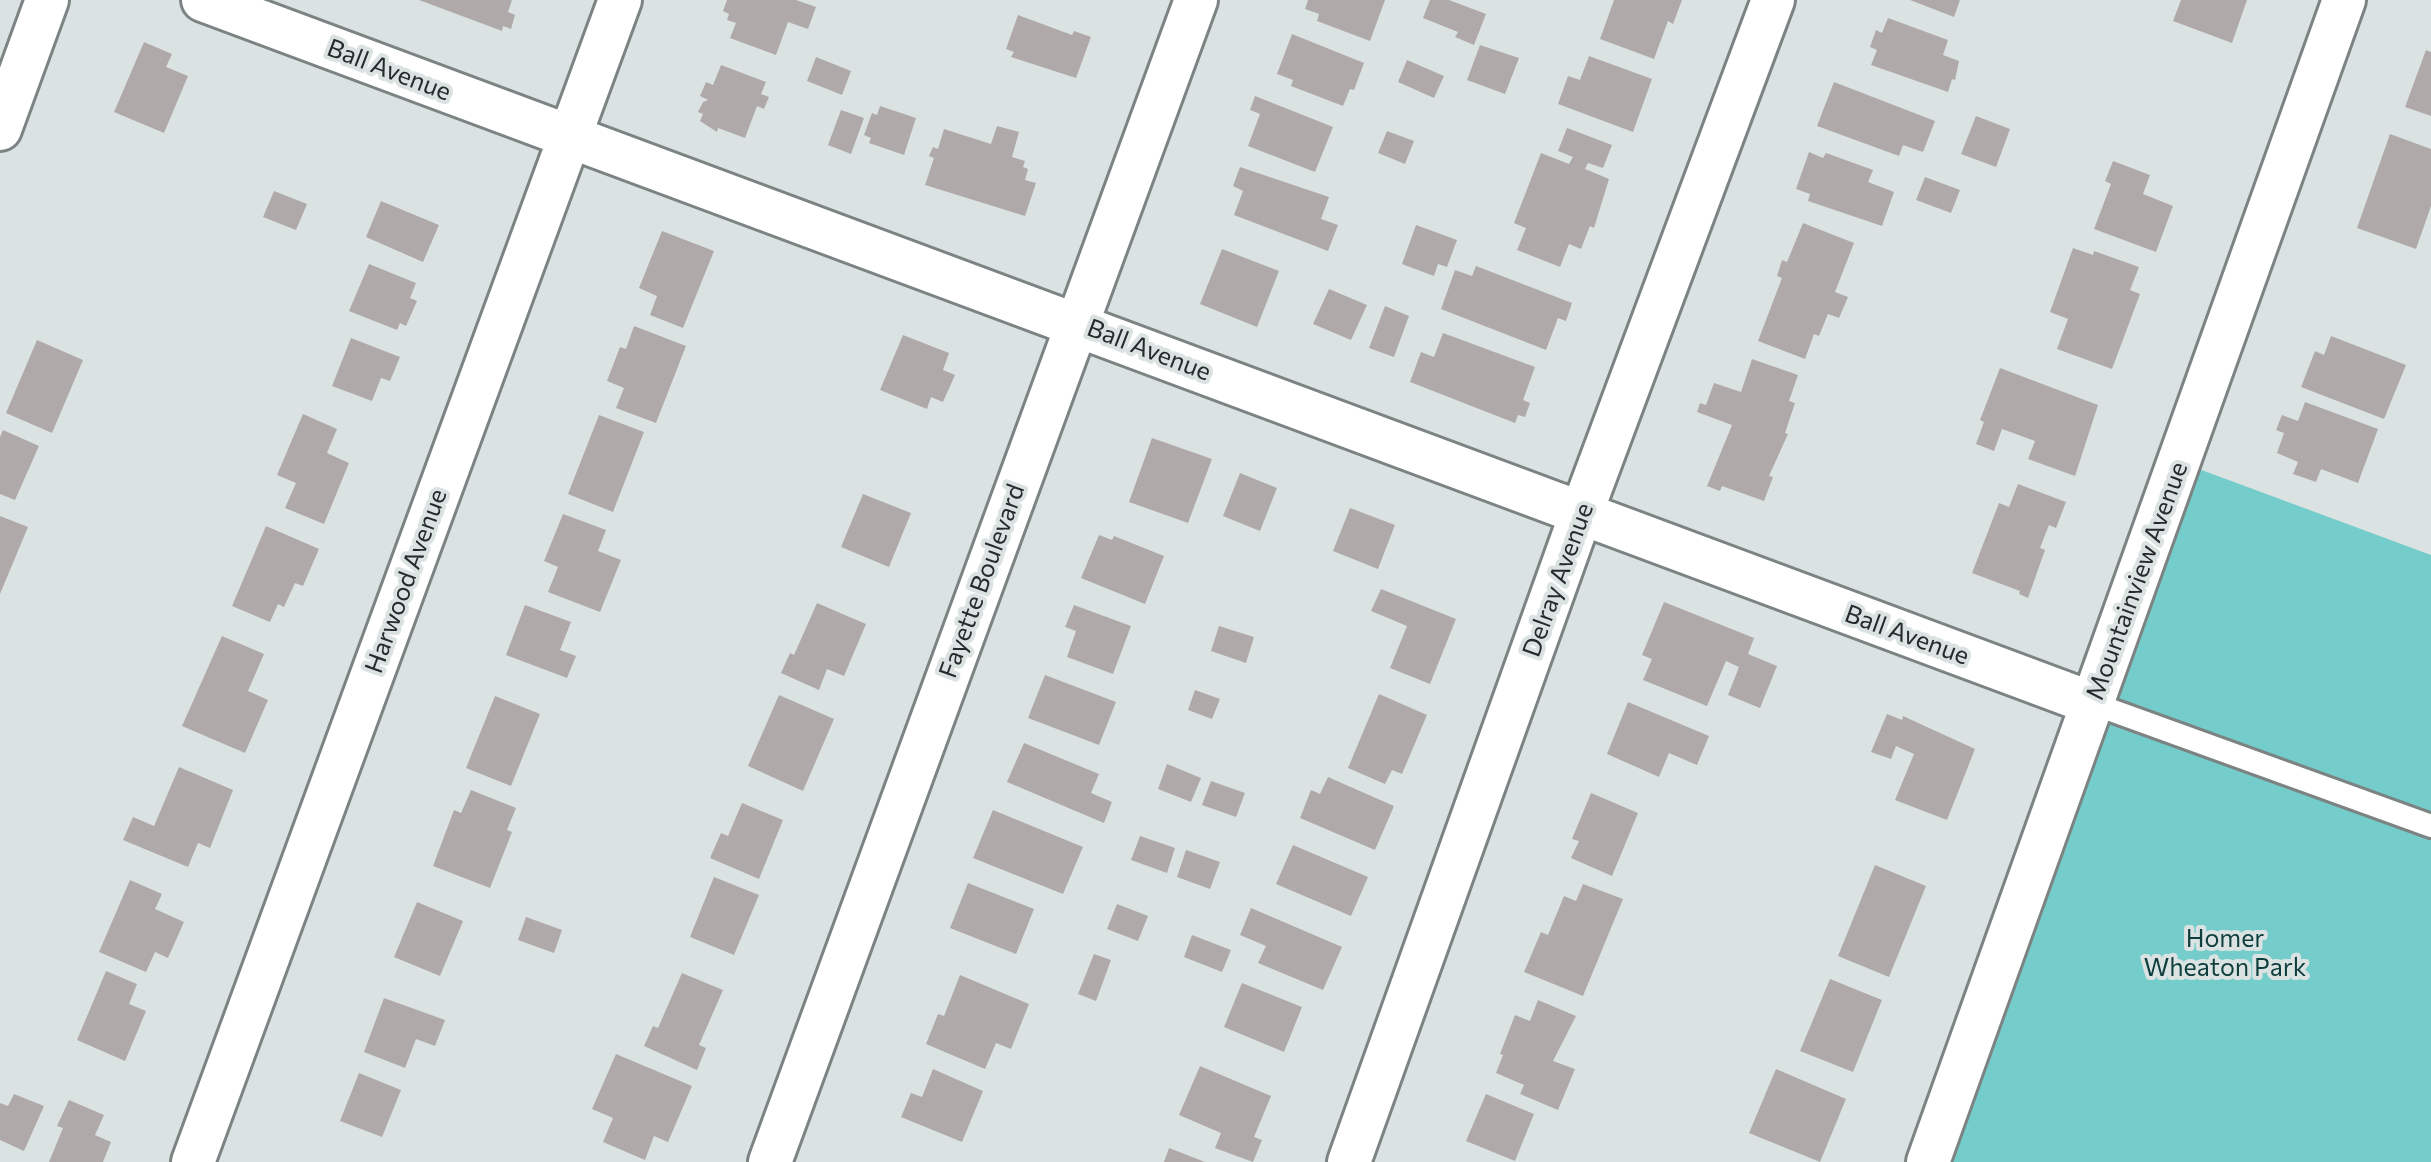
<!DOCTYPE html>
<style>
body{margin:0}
canvas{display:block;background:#dbe3e2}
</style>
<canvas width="2431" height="1162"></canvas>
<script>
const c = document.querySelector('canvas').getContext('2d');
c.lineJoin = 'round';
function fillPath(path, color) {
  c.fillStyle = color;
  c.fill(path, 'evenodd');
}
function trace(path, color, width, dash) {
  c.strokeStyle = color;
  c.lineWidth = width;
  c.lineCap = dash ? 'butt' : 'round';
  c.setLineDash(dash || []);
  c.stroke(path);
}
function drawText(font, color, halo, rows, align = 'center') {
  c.font = font + ' Commissioner,sans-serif';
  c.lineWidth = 8;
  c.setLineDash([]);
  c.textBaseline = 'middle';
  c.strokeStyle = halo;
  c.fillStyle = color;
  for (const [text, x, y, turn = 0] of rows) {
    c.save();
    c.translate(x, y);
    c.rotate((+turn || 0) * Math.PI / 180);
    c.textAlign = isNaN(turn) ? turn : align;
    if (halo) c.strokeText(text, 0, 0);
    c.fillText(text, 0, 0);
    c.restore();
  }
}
fillPath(new Path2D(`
 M2180 462 2431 555V1162H1928Z`), '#75cdcb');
fillPath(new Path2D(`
 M419 0H512L508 12 515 15 511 29 503 26 502 31Z
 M727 0H796L816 7 808 29 788 22 776 55 730 38 736 23 727 20 729 14 723 11Z
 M1308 0H1385L1370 41 1317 21 1319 14 1305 9Z
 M1430 0H1449L1486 14 1474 45 1455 37 1458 32 1423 18Z
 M1614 0H1682L1673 24 1668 21 1654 59 1600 39Z
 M1910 0H1960L1954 17Z
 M2181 0H2247L2232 43 2173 21Z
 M1018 15 1072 35 1074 31 1091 37 1076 78 1011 57 1014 52 1006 49Z
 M1888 18 1948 40 1943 55 1959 61 1955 80 1952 79 1948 92 1871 65 1877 50 1870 47 1876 30 1882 33Z
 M1292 34 1364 63 1354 90 1350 89 1343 106 1291 86 1293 80 1277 74Z
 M144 42 172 54 166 67 188 76 164 133 114 112Z
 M1480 45 1519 58 1505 94 1467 80Z
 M2426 50 2431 52V116L2405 107Z
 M1589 56 1652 79 1633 132 1558 104 1568 76 1580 80Z
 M816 57 851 71 842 95 807 81Z
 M1407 60 1444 76 1434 98 1398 82Z
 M721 65 766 82 761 94 769 97 764 109 757 106 745 138 718 128 717 132 700 121 703 114 698 112 703 102 708 100 700 96 706 82 713 85Z
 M1834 82 1935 121 1923 152 1903 145 1899 156 1817 126Z
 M1255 96 1333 127 1315 172 1248 146 1260 114 1250 110Z
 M880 106 916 118 904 155 869 143 871 138 864 135 872 113 877 115Z
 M841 110 864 118 851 154 828 145Z
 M1976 116 2010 129 1996 167 1961 154Z
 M997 126 1019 132 1012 157 1025 161 1023 167 1028 169 1025 180 1036 183 1025 216 925 185 934 158 929 156 933 147 938 149 944 129 991 144Z
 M1567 128 1612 145 1603 168 1588 163 1585 169 1609 179 1594 228 1590 226 1581 249 1569 244 1560 267 1517 250 1526 228 1514 223 1541 153 1569 164 1573 157 1558 151Z
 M1387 131 1414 141 1405 164 1378 153Z
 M2390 134 2431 149V206L2416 249 2357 228Z
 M1809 152 1823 158 1826 153 1873 170 1868 182 1894 192 1882 226 1808 201 1810 194 1796 189Z
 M2113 161 2150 175 2143 194 2173 206 2156 252 2094 229 2111 184 2105 181Z
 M1240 167 1329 197 1321 219 1338 225 1328 251 1234 215 1243 191 1233 186Z
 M1925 177 1960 190 1951 213 1916 200Z
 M274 191 307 204 296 230 263 217Z
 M381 201 439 225 423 262 366 237Z
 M1803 223 1854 243 1835 292 1848 297 1839 318 1828 314 1819 336 1814 334 1805 359 1758 341 1782 278 1777 276 1782 260 1787 262Z
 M1416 225 1457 240 1447 267 1438 264 1434 276 1402 264Z
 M662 231 714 251 683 328 650 315 657 296 639 288Z
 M2073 248 2093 255 2094 251 2139 267 2130 290 2140 294 2112 369 2057 349 2068 319 2050 312Z
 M1222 249 1279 271 1257 327 1200 304Z
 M369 264 416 283 410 298 417 301 406 326 400 323 397 330 349 311Z
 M1476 266 1572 303 1566 321 1558 318 1546 350 1441 309 1455 270 1472 276Z
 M1329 289 1367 305 1351 340 1313 324Z
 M1385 306 1409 316 1394 357 1369 348Z
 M634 326 686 346 656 423 616 408 624 388 607 381 620 347 626 349Z
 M1443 333 1535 367 1523 400 1530 403 1525 417 1518 415 1515 423 1410 382 1421 352 1434 357Z
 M903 335 949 353 943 370 955 375 943 402 931 397 927 409 880 390Z
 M2331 336 2406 365 2384 419 2301 387 2315 351 2324 355Z
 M351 338 400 357 390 381 381 378 372 401 332 386Z
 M37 340 83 360 52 433 6 413Z
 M1752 359 1798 375 1789 401 1795 403 1785 433 1788 434 1769 476 1773 477 1764 501 1722 486 1720 491 1707 486 1732 425 1697 412 1700 403 1706 405 1714 383 1741 392Z
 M2000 368 2098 405 2075 476 2028 459 2035 441 2002 429 1994 451 1976 444 1984 422 1980 420Z
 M2305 402 2378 429 2358 483 2321 469 2316 482 2293 474 2298 462 2277 453 2284 433 2276 430 2282 415 2298 421Z
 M303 414 337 429 327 453 349 463 324 524 285 508 296 483 277 475Z
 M599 415 644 432 613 512 568 494Z
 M3 430 39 446 15 500 0 494V437Z
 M1152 438 1212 459 1188 523 1129 502Z
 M1240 473 1277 488 1260 531 1223 516Z
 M2018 484 2066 502 2056 528 2049 525 2040 548 2045 550 2028 598 2019 594 2020 591 1972 573 1999 503 2009 507Z
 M863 494 911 513 889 567 841 547Z
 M1350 508 1395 525 1378 569 1333 551Z
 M563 514 606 530 598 551 621 560 600 612 548 592 558 567 544 561Z
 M0 516 28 527 0 594Z
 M266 526 319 549 303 586 295 583 284 607 278 604 270 622 232 606Z
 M1099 535 1112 540 1114 536 1164 556 1145 604 1081 578Z
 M1381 589 1456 619 1430 684 1390 668 1407 626 1371 611Z
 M1664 602 1754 638 1748 654 1777 666 1760 708 1728 695 1739 667 1726 661 1707 706 1643 680 1652 659 1642 655Z
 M817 603 866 624 844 676 827 669 819 690 781 673 790 653 794 655Z
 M525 605 571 622 560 650 576 656 567 678 506 655Z
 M1074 605 1131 626 1113 674 1067 657 1076 631 1065 627Z
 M1219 626 1254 637 1246 663 1211 651Z
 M222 636 264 654 248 691 268 700 245 753 182 726Z
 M1045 675 1116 702 1099 745 1028 718Z
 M1195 690 1220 699 1212 719 1188 710Z
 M1379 694 1427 715 1402 774 1392 770 1385 784 1348 768Z
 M779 695 834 719 803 791 748 766Z
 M495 696 540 714 511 786 466 768Z
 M1628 702 1709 736 1697 765 1669 753 1659 777 1607 754Z
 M1887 714 1902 720 1903 716 1975 749 1947 820 1895 800 1914 754 1896 746 1891 759 1871 752Z
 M1024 743 1099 774 1091 793 1112 802 1104 823 1007 782Z
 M1167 764 1201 778 1191 802 1158 789Z
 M179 767 233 790 210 848 198 843 188 867 123 840 133 817 154 826Z
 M1328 777 1394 806 1375 850 1300 818 1311 790 1320 794Z
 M1211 781 1245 793 1236 817 1202 805Z
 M471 790 516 808 507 830 512 832 490 888 433 866 454 810 461 813Z
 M1591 793 1638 813 1612 876 1571 858 1579 841 1572 839Z
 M742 803 783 820 759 879 710 858 721 833 728 836Z
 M993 810 1083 847 1063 894 973 858Z
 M1140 836 1175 848 1167 873 1131 860Z
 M1293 845 1368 877 1351 916 1276 884Z
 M1186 850 1220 862 1210 889 1177 877Z
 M1875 865 1926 886 1889 977 1838 956Z
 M714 877 759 895 734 955 690 937Z
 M130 880 162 894 155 909 184 922 168 958 155 952 146 972 99 952Z
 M968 883 1034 909 1016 954 950 928Z
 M1583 884 1623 899 1583 996 1524 972 1541 932 1548 935 1564 896 1576 901Z
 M417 902 463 921 440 976 394 957Z
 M1117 904 1148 916 1138 941 1107 929Z
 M1251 908 1342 947 1323 990 1258 963 1266 946 1240 935Z
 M526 917 562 930 554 953 518 940Z
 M1192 935 1231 950 1222 972 1184 957Z
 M1094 954 1111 960 1096 1001 1078 994Z
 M106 971 137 984 129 1004 146 1011 125 1061 77 1040Z
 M682 973 723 990 699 1045 706 1048 697 1070 644 1046 653 1026 658 1028Z
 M960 975 1029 1004 1011 1049 996 1043 985 1069 926 1044 938 1014 944 1016Z
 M1830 979 1882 1000 1853 1072 1800 1051Z
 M1242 983 1302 1007 1284 1052 1224 1027Z
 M384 998 445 1020 435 1046 416 1039 405 1068 364 1052Z
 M1538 1000 1576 1016 1553 1061 1575 1069 1558 1110 1520 1094 1524 1085 1496 1073 1503 1055 1500 1054 1515 1015 1530 1021Z
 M616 1054 692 1086 668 1142 654 1136 645 1160 603 1142 613 1118 592 1109Z
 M1200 1066 1271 1096 1254 1137 1262 1140 1253 1162 1215 1148 1221 1133 1179 1115Z
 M933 1069 983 1091 962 1142 901 1117 911 1093 922 1097Z
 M1776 1069 1846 1099 1820 1162 1749 1133Z
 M359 1073 401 1090 382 1137 340 1121Z
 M14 1094 44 1106 24 1151 0 1140V1103L8 1106Z
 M1486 1094 1534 1114 1515 1161 1466 1141Z
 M69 1100 104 1115 95 1135 111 1142 103 1162H49L63 1128 57 1126Z
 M1169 1148 1205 1162H1164Z`), '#b0a9aa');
const service = new Path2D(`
 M2094 704 2431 826`);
const minor = new Path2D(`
 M203 0 2094 704
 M0 129 47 0
 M193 1162 620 0
 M770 1162 1196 0
 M1349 1162 1581 514 1773 0
 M1928 1162 2344 0`);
trace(service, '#7c8383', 28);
trace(minor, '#7c8383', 48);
trace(service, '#fff', 22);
trace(minor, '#fff', 42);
drawText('25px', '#272a2a', '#dbe3e2', [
 ["Ball Avenue",389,70,21],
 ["Ball Avenue",1149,350,21],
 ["Delray Avenue",1558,580,-70],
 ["Harwood Avenue",406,581,-70],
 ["Fayette Boulevard",982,581,-70],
 ["Mountainview Avenue",2137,581,-70],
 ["Ball Avenue",1907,635,20]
]);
drawText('25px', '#0d3e3d', '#dbe3e2', [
 ["Homer",2225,939],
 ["Wheaton Park",2225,968]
]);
</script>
